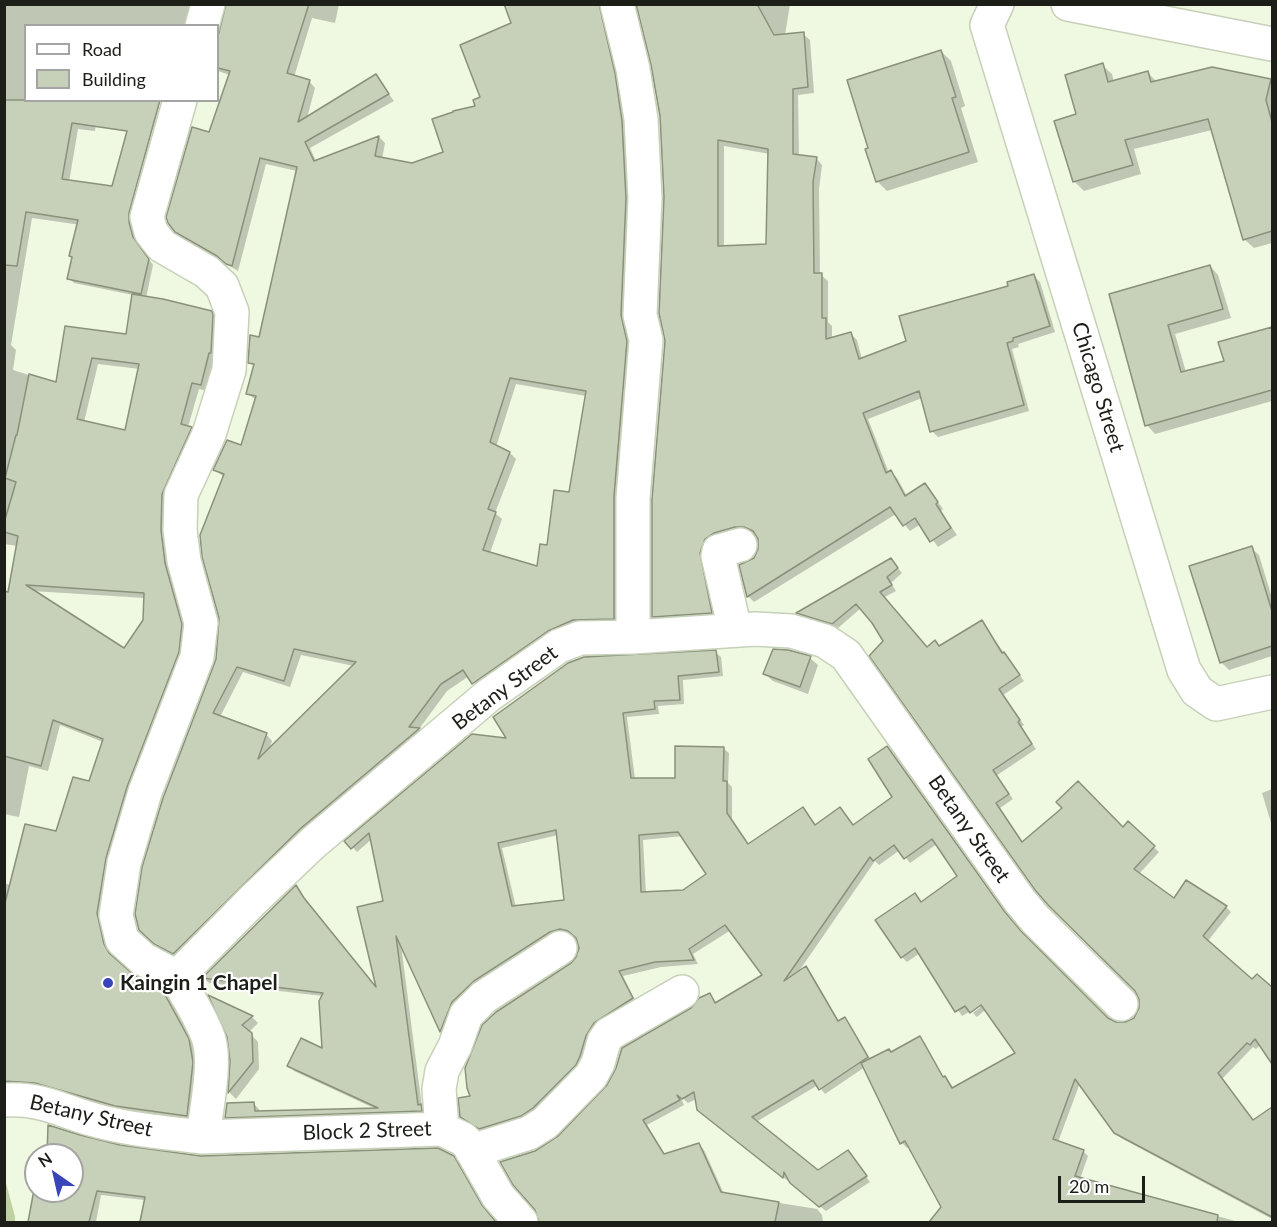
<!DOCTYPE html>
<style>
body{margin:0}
#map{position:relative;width:1277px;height:1227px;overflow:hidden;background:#eff8e1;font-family:Lato,sans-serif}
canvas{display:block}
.frame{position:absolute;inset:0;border:6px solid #1c1f17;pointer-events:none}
.legend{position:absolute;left:24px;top:24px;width:195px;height:78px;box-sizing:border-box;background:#fff;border:2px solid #a4a5a2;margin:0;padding:8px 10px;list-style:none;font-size:18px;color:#1c1f17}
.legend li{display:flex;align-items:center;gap:12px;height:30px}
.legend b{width:30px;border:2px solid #a4a5a2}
.north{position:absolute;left:24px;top:1143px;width:60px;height:60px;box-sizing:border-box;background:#fff;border:2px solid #a4a5a2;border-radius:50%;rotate:326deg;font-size:16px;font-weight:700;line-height:24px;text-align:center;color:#1c1f17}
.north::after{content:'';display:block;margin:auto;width:21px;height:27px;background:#3945b8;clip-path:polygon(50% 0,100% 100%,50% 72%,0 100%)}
.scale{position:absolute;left:1058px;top:1176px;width:87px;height:27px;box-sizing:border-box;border:3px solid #1c1f17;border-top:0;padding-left:8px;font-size:18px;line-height:21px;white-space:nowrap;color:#1c1f17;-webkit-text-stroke:4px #fff;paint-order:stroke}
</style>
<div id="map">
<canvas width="1277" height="1227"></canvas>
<div class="frame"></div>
<ul class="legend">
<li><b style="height:8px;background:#fff"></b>Road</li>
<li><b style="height:16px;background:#c7d0b9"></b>Building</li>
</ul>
<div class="north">N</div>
<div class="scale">20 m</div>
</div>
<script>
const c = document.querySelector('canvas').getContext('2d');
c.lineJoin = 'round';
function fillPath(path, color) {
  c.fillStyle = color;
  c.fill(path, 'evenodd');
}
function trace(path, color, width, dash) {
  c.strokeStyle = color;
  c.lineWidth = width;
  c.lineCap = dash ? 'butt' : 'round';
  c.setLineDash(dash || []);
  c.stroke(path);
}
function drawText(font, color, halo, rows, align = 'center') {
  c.font = font + ' Lato,sans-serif';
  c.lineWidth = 4.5;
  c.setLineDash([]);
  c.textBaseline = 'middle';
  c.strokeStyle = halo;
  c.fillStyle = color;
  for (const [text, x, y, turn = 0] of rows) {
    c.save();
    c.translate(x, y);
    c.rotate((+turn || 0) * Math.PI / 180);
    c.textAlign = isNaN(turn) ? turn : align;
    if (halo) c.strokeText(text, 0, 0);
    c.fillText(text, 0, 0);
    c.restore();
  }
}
fillPath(new Path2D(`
 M5 1179 15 1217V1222H5Z`), '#c0d1a1');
fillPath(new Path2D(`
 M4 4H197L191 26H26V100L99 104 95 131 78 129 69 182 81 225 32 218 11 345 16 350 13 370 58 384 66 327 127 335 133 295 74 283 69 278 113 188 135 104 158 107 163 112 133 228 138 244 153 265 146 298 211 313 218 319 217 359 207 391 199 389 188 427 197 435 188 632 103 920 110 952 114 960 133 977 162 992 169 999 188 1032 198 1060 193 1122 123 1112 4 1089V883L10 885 57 833 90 783 103 742 60 725 48 771 29 766 19 817 4 814V593L10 594 18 546 4 544ZM156 109H160L128 220 125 219ZM98 364 140 369 126 432 84 422ZM32 591 145 598V621L125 650Z
 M228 4H339L335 23 312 18 294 77 309 81 315 88 307 118 376 76 394 101 310 148 316 161 379 137 385 143 382 159 412 164 445 153 477 107 513 24 511 4H605L628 128 633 349 620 624 480 690 469 676 447 691 419 729 425 736 181 959 162 950 147 936 217 660 221 618 224 477 215 470 242 447 256 400 248 394 254 367 250 362 260 339 297 171 266 164 238 271 183 238 176 231 230 75 218 71V38L221 32ZM516 384 586 396 571 493 538 568 490 553 502 519 495 513 516 459 510 453 496 447ZM301 655 354 666 269 750 272 741 266 734 220 717 243 672 290 687Z
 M638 4H790L785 35 803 34 810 40 814 93 798 95 799 156 816 158 822 165 819 189 820 274 828 281V322L832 326V339L851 334 857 340 862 359 908 342 1033 275 1040 282 1055 332 1018 344 1019 347 1012 349 1029 411 938 437 932 431 922 398 868 419 889 473 891 472 897 478 907 496 925 484 943 509 941 511 957 535 938 547 921 524 910 531 896 514 754 602 748 596 755 559 760 549 759 539 752 533H742L717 619 660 623 653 616 666 341 665 199 661 118 653 64ZM724 146 770 154 768 245 724 247Z
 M941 51 951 61 965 106 961 108 978 162 887 191 877 181Z
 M1102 65 1112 74 1114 82 1148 73 1157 82 1270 80 1272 83V243L1254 248 1244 239 1212 130 1134 149 1141 174 1084 191 1074 181 1078 115Z
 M1210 266 1218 275 1231 318 1175 334 1186 372 1226 362 1220 343 1272 329V401L1155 434 1147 425 1111 295Z
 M1251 548 1259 555 1272 598V656L1229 670 1221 662Z
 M891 560 902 573 891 583 896 591 883 598 927 649 940 647 982 622 1024 681 1003 695 1024 725 1021 727 1036 749 996 776 1013 799 1000 808 1023 843 1123 829 1128 823 1159 852 1139 874 1175 900 1226 907 1231 912 1207 942 1253 981 1257 976 1272 989V1061L1261 1044 1256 1049 1253 1047 1222 1079 1253 1122 1272 1108V1219L1121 1138 1080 1083 1058 1142 1083 1151 1088 1156 1080 1179 1239 1222H942L936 1216 943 1207 910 1146 907 1148 902 1143 865 1067 825 1094 818 1085 756 1122 818 1172 852 1157 870 1182 826 1211 704 1115 696 1099 688 1103 680 1096 684 1105 647 1125 665 1156 699 1145 704 1150 724 1194 817 1209 822 1215 823 1222H541L536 1152 559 1137 710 994 717 1003 764 975 731 930 693 954 698 964 661 967 623 976 637 1004 538 1113 486 1133 461 1116 472 1097 578 958 580 948 576 936 566 934 446 1035 441 1031 401 945 422 1107 426 1110V1116L231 1122 226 1117 254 1104 259 1109V1113L378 1110 294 1071 289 1065 324 1050 323 996 209 983 204 978 296 887 379 991 385 902 372 839 357 852 347 841 509 739 715 652 721 657 723 676 683 680 684 704 658 706 659 714 627 717 635 779H677L723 748 729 753 728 783 732 787V819L749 845 816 826H854L894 797 887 748 1010 919 1025 938 1107 1019 1115 1023 1126 1024 1135 1019 1141 1009 1140 998 1136 990 1050 905 873 622 861 608 838 628 803 618 798 613ZM558 835 566 901 516 907 502 848ZM683 836 708 875 684 891 646 893 643 840ZM937 844 959 876 922 903 915 895 902 957 907 962 920 953 962 1016 988 1001 973 1013 977 1017 986 1009 1018 1054 954 1089 950 1083 944 1078 925 1043 920 1038 891 1053 871 1060 850 1024 845 1019 839 1022 811 973 806 968 797 974 875 861 879 865 900 850 910 863Z
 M810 658 818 665 808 694 773 681 765 674Z
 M1272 789V826L1262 793Z
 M211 998 252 1017 258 1023 249 1032 258 1042 259 1069 236 1099 230 1093 232 1061 229 1036Z
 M120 1147 201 1157 453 1158 458 1163 486 1212 495 1222H139L144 1200 101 1195 96 1222H29L36 1187V1191H72V1155H49Z`), '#0003');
const building = new Path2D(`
 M226 4H309L287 73 310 80 298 122 376 74 389 94 305 142 314 161 379 136 375 156 412 163 443 152 432 119 453 112V111L475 106 473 100 480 97 460 45 511 23 504 4H599L615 73 622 121 626 198 621 315 627 341 614 496V619L573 620 548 631 472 684 463 670 441 684 409 727 420 728 300 829 173 954 154 944 139 930 135 914 142 867 163 798 216 659 219 618 202 557 200 535 224 474 213 470 227 440 241 445 256 396 246 394 254 364 248 363 250 335 259 337 297 167 260 158 232 266 226 264 217 256 175 232 168 223 166 217 192 127 209 132 230 71 218 68V36ZM510 378 586 391 569 492 554 490 547 545 540 544 537 566 483 550 496 512 488 509 510 452 490 442ZM294 649 356 662 258 759 267 733 213 713 237 667 284 681Z
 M636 4H757L774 35 804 32 808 87 793 89V154L817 157 813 182 814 273H822V318H826V339L851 332 859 359 906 341 899 316 1008 286 1007 282 1034 274 1050 326 1013 338V341L1007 343 1024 405 930 432 919 391 863 413 886 473 891 470 905 496 925 483 938 502 936 504 951 528 930 542 915 518 903 526 890 507 747 597 739 565 754 558 758 549V539L753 531 744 527H735L714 533 705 539 700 553 712 613 652 617V499L665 341 659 313 664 197 660 116 651 65ZM718 140 768 149 766 244 718 246Z
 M941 50 956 97 952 98 969 152 876 182 865 149 868 148 847 80Z
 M1103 63 1108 82 1148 71 1151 82 1212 67 1271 79 1266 100 1272 122V231L1243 240 1208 119 1125 140 1133 165 1073 182 1054 121 1076 114 1065 75Z
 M4 100H160L129 213V222L133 237 149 259 141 294 67 279 72 257 69 256 78 220 26 212 17 266 4 265ZM72 123 127 131 112 186 62 179Z
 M1210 265 1223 309 1168 325 1181 372 1224 361 1218 342 1272 327V390L1145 426 1109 294Z
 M132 294 163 299 212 311 213 315 211 353H209L201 385 192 383 181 424 192 427 162 494 161 530 165 563 182 624 179 652 127 787 106 858 97 913 104 944 109 953 134 975 163 991 189 1039 193 1062 187 1116 115 1106 35 1083 4 1081V907L25 824 56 831 73 777 89 781 103 739 53 720 41 766 4 756V591L8 592 18 536 4 532V523L16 482 5 478 16 435H17L29 374 56 382 65 326 126 334ZM92 358 139 364 125 430 77 419ZM26 585 144 593 143 620 124 648Z
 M1252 546 1272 611V646L1220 663 1189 566Z
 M891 558 898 568 887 577 892 585 880 592 927 647 935 640 939 646 982 620 1002 653 1004 652 1020 675 999 689 1020 720 1018 722 1032 744 993 770 1009 794 996 803 1022 842 1062 808 1056 802 1078 781 1123 827 1128 821 1155 846 1134 869 1174 898 1186 880 1227 906 1203 936 1252 979 1257 974 1272 987V1064L1255 1039 1250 1045 1247 1043 1218 1073 1253 1120 1272 1107V1217L1114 1133 1075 1079 1053 1139 1084 1150 1075 1176 1218 1215 1217 1222H929L941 1207 905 1141 900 1144 861 1063 889 1049 891 1052 920 1036 943 1077 945 1076 952 1088 1015 1053 981 1005 970 1013 965 1006 955 1012 915 948 901 958 875 920 915 893 921 902 957 876 932 839 904 859 894 845 873 861 870 857 784 981 806 966 838 1021 845 1017 868 1057 819 1090 813 1080 752 1117 818 1170 848 1150 867 1176 819 1207 790 1183 784 1172 783 1178 697 1110 694 1092 682 1099 677 1095 680 1100 643 1120 664 1154 699 1143 721 1192 779 1202 775 1222H539L535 1210 513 1185 500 1162 535 1151 558 1136 607 1085 616 1068 622 1048 691 1008 699 998 710 993 715 1003 762 975 725 925 689 949 694 960 655 962 619 971 633 998 594 1023 586 1036 580 1056 576 1065 533 1108 521 1116 479 1129 460 1117 458 1098 470 1096 467 1088 465 1068 482 1025 496 1012 571 963 576 957 579 948 576 938 568 931 560 929 550 932 474 981 452 1002 440 1032 396 936 418 1105 421 1104 422 1111 225 1118 227 1103 254 1102 255 1111 378 1108 287 1066 301 1038 322 1048 319 1001 323 993 202 978 296 885 304 898 376 987 357 907 383 901 369 833 351 849 344 841 472 734 506 738 493 717 568 663 584 657 716 650 719 672 678 676 680 700 654 701 655 709 623 713 631 778H675V746L724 747 723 781H727V813L748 844 803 807 815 825 840 807 853 825 892 797 868 759 887 746 1005 912 1021 931 1108 1018 1116 1022H1125L1134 1018 1139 1008V999L1135 991 1049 906 1035 890 869 656 883 641 872 623 856 604 832 624 796 613ZM556 830 564 900 512 906 498 843ZM678 832 706 874 683 890 641 892 639 835Z
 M773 649 788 650 811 656 800 687 763 674Z
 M208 995 253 1016 242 1025 252 1033 253 1062 228 1093 230 1061 227 1037Z
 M48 1125 80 1135 120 1145 201 1156 438 1148 454 1156 482 1205 496 1222H140L145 1197 97 1191 89 1222H28L36 1179V1191H72V1155H47Z`);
fillPath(building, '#c7d0b9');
trace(building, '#89917b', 1.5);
const minor = new Path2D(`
 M617 4 633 69 641 119 645 198 640 315 646 340 633 498V637
 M997 4 987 25 1184 670 1197 691 1216 704 1272 692
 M1068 4 1272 44
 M202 26 208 4
 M735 630 718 556 719 551 740 545
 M177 977 253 900 313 843 489 695 559 646 580 638 633 637 755 629 791 631 825 641 846 655 1020 901 1035 919 1121 1004
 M177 977 143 959 122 940 116 915 124 863 145 792 197 657 201 623 184 561 180 530 181 495 209 434 229 370 232 312 222 286 207 272 162 246 151 232 147 217 180 100
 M4 1100C45 1098 62 1112 98 1121 132 1130 167 1133 203 1137 206 1110 216 1065 209 1040 202 1018 187 997 177 977
 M442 1129 439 1089 442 1071 455 1046 466 1015 484 997 560 948
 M203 1137 442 1129 463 1139 469 1145 498 1196 521 1222
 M472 1151 529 1133 545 1123 591 1076 598 1063 604 1041 609 1034 682 992`);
trace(minor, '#c7d0b8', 36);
trace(minor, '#fff', 33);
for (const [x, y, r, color] of [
 [108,983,6,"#3945b8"]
]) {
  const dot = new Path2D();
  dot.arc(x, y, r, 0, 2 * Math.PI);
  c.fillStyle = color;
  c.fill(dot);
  trace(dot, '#fff', 2);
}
drawText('21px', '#1c1f17', '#fff', [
 ["Chicago Street",1098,387,73],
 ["Betany Street",505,688,-37],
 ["Betany Street",969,829,55],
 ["Betany Street",91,1116,13],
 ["Block 2 Street",367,1131,-2]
]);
drawText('bold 21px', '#1c1f17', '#fff', [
 ["Kaingin 1 Chapel",120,983]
], 'left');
</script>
